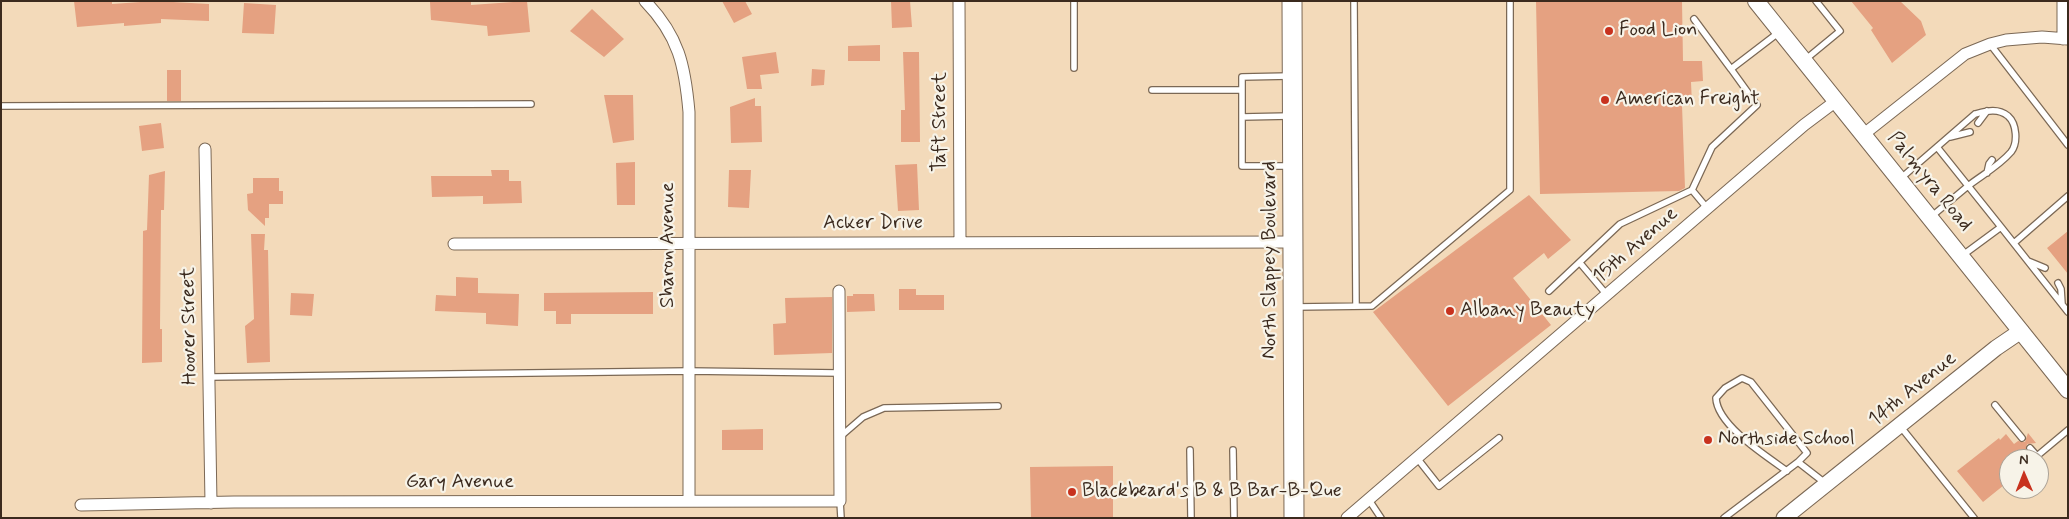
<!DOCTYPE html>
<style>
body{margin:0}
#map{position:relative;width:2069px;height:519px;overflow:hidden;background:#f3daba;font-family:Mynerve,sans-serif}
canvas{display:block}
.frame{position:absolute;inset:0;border:2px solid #3b2a1e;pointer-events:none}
.north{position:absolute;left:1999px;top:449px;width:50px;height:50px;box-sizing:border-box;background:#f7f3e8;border:1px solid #aca397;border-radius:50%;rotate:359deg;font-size:14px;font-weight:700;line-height:20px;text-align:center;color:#3b2a1e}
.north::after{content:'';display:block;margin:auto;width:18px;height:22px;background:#c8321e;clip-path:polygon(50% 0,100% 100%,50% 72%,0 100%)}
</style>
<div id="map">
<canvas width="2069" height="519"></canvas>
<div class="frame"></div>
<div class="north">N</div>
</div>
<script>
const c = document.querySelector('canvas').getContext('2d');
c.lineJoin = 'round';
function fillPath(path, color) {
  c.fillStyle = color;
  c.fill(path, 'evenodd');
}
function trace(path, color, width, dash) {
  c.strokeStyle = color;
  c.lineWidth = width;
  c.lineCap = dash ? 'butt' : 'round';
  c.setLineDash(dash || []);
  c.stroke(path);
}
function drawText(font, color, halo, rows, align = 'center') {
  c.font = font + ' Mynerve,sans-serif';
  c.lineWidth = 4.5;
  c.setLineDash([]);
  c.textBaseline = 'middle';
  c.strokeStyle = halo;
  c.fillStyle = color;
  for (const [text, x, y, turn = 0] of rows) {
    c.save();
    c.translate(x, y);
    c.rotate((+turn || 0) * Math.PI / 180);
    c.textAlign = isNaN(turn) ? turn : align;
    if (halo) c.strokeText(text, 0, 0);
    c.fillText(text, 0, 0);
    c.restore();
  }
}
fillPath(new Path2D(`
 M74 1H112V4L155 1 209 4V21L161 19V23L124 26V23L77 27Z
 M471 1V5L527 1 530 32 488 36 487 26 431 20 430 2Z
 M722 1H745L752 14 734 23Z
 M891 1H910L912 27 892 28Z
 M1536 1H1682L1683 61H1702L1703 81 1691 82 1692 105H1682L1685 188 1679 191 1540 194Z
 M1851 1H1900L1921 21 1926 35 1892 63 1871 30 1873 28Z
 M244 3 276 5 274 34 242 33Z
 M592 9 624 39 604 57 570 31Z
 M880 45V61H848V46Z
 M776 52 779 73 760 75 762 89H747L742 57Z
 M903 52H919L920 142H901V110H905Z
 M812 69 825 70 824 85 811 86Z
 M167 70H181V101H167Z
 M604 95H633L634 140 613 143Z
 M755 98V106H761L762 142 731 143 730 107Z
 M161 123 164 148 142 151 139 126Z
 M635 162V205H617L616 163Z
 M917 164 919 210 898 211 895 165Z
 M491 170H509V181H521L522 203 483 204V196L432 197 431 176H492Z
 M729 170H751L749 208 728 207Z
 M165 171 164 210H161L160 329H162V362L142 363 143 231 147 230 149 175Z
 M253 178H279V191H283V204H269V218H265V226L248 210 247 194 253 193Z
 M1529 195 1571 240 1548 259 1544 253 1513 278 1551 325 1448 406 1373 312Z
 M2068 231V274L2047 248Z
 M251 234H265L264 250H268L270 362 247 363 245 326 254 319Z
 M456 277 478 278V293L519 294 518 326 486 324V313L435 311 436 295 456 296Z
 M899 289H916V295H944V310H899Z
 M653 292V314H571V324H556V311H544V293Z
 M291 293 314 294 312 316 290 315Z
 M853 294H874L875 311 847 312V296H853Z
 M832 297V353L774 355 773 324 786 323 785 298Z
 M763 429V450H722V430Z
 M2028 433 2036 443 2027 444 2026 451 2016 459H2009V481L1983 502 1957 471 1999 438 2000 440 2006 434 2014 444 2018 441 2025 442Z
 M1113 466V518H1031L1030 467Z`), '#e5a181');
const service = new Path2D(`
 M1074 1V68
 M1354 1 1356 306
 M1694 19 1731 69 1778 33
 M1990 44 2068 145
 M1806 59 1840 31 1816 1
 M1290 76 1242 77V166H1291
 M1152 90H1242
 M1 106 531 104
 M1242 117 1290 116
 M1978 123 1987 111
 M1950 137 1970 132
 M1937 147 2001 227
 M1987 173 1989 164 1992 160
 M1900 179 1975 114C1987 111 1998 108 2008 116 2017 124 2018 143 2011 152 1999 166 1982 175 1968 186 1956 196 1944 206 1932 216
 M1707 208 1692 190 1712 147 1757 105 1731 69
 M2014 243 2068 196
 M1963 255 2001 227 2068 312
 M2028 261 2045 268
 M1580 263 1607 295
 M2058 283 2061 289 2062 304
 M1549 291 1620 224 1692 190
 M1295 307 1372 306 1510 190V1
 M211 377 689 371 839 373
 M1995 405 2022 438
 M1900 426 1974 518
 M841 436 863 417 884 408 998 406
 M2030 448 2037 456 2068 430
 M1190 450 1191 518
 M1233 450 1234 518
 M1417 458 1439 486 1499 438
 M1787 471C1766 456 1717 425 1716 398L1725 388 1742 378 1751 382 1807 453 1798 462
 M1369 500 1381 518
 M840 501 841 518
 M1724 518 1798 462 1825 483`);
const minor = new Path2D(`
 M645 1C679 36 685 66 689 112V500
 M959 1 960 242
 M2063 1V39
 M1864 134 1965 54 1990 44 2006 40 2042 37 2068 39
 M205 149 211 503
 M454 244 1293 242
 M81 505 234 502 840 501 839 291
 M1347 518 1804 125 1836 101`);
const tertiary = new Path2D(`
 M1784 518 1996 348 2021 331`);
const secondary = new Path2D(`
 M1756 1 2068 390`);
const primary = new Path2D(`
 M1292 1 1294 518`);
trace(service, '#7b6855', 8);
trace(minor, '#7b6855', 13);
trace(tertiary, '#7b6855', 17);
trace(secondary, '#7b6855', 18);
trace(primary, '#7b6855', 21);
trace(service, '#fff', 5.5);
trace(minor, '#fff', 11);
trace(tertiary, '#fff', 15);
trace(secondary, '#fff', 16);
trace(primary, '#fff', 19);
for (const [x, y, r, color] of [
 [1609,31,5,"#c8321e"],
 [1605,100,5,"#c8321e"],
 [1450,311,5,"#c8321e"],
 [1708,440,5,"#c8321e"],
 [1072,492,5,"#c8321e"]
]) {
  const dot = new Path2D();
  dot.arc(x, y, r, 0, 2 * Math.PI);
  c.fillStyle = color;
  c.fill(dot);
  trace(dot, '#f7f3e8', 2);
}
drawText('20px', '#3b2a1e', '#f7f3e8', [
 ["Food Lion",1619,31],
 ["American Freight",1615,100],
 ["Albany Beauty",1460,311],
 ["Northside School",1718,440],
 ["Blackbeard's B & B Bar-B-Que",1082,492]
], 'left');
drawText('20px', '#3b2a1e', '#f7f3e8', [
 ["Taft Street",941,122,-90],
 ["Palmyra Road",1929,182,51],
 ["Acker Drive",873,224],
 ["Sharon Avenue",669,245,-90],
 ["15th Avenue",1636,246,-41],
 ["North Slappey Boulevard",1271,260,-90],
 ["Hoover Street",190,326,-91],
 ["14th Avenue",1913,390,-39],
 ["Gary Avenue",460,483]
]);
</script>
